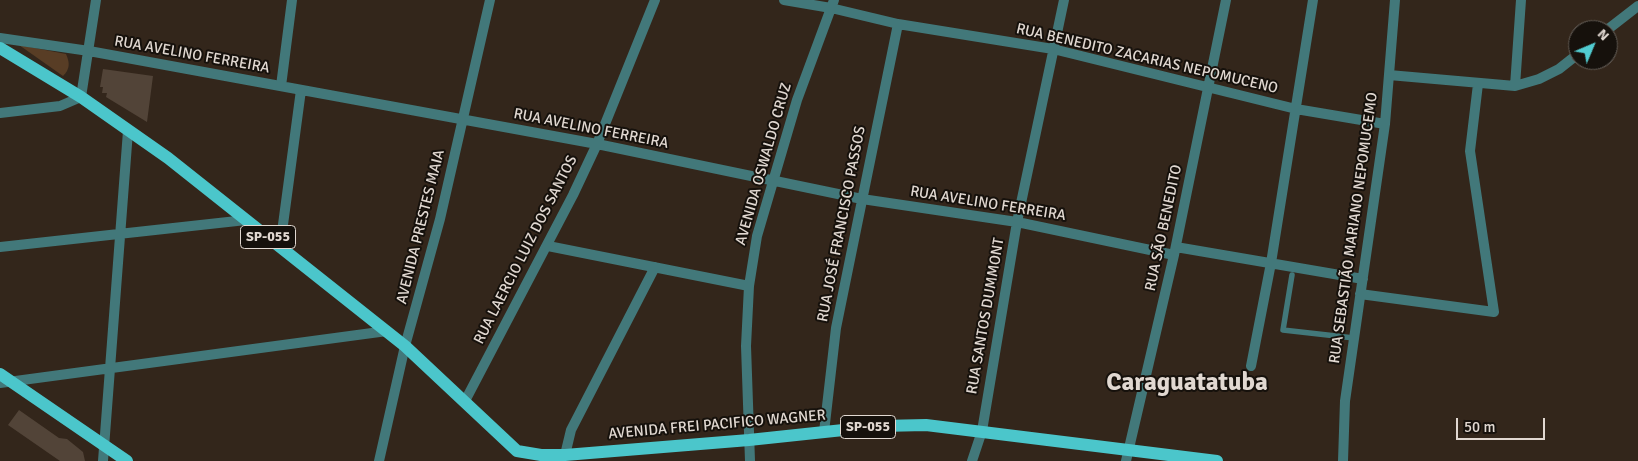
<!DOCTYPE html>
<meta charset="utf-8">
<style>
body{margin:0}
#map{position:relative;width:1638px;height:461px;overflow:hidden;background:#33261b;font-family:Signika,sans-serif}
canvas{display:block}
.north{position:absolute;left:1568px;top:20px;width:50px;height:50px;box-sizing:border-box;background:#16110c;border:1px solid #67615b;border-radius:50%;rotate:45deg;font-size:14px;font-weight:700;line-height:20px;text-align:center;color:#e1d8d1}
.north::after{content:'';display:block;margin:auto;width:18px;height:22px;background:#51ccd1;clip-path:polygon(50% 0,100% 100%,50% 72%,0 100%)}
.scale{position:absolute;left:1456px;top:418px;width:89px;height:22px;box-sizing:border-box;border:2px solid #e1d8d1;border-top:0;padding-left:6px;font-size:15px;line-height:18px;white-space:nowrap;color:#e1d8d1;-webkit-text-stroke:4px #16110c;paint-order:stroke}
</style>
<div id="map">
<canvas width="1638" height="461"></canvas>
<div class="north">N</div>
<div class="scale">50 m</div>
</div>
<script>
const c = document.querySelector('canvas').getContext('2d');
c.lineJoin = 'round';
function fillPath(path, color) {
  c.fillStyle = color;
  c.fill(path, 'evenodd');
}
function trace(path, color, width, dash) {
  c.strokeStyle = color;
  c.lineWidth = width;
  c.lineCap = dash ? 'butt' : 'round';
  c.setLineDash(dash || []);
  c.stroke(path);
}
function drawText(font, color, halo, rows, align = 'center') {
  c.font = font + ' Signika,sans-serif';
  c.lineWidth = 4;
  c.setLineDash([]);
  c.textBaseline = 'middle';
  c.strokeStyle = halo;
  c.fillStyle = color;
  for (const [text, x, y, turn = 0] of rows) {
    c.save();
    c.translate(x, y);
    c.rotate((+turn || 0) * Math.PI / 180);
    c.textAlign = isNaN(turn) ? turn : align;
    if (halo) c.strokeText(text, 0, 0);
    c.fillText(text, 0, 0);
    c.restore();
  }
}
fillPath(new Path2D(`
 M19 45 66 54C70 63 70 69 63 76Z`), '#583d25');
fillPath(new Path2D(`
 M103 69 153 76 147 122 106 97 107 93H102L103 87H100Z
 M19 410 59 438 67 439 83 452 85 461H60L8 425Z`), '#524438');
trace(new Path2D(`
 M1292 275 1283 330 1354 338`), '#42787a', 5.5);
trace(new Path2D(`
 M784 0 831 8 898 24 1053 49 1296 109 1385 124
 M1607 30 1638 6
 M0 38 89 51 597 144 862 199 1017 222 1174 255
 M1389 75 1515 86 1539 79 1559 69 1578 54
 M281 86 292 0
 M1515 86 1521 0
 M0 113 60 106 81 97 96 0
 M548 246 749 286
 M0 247 246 220
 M280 247 301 90
 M1176 247 1363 279
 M1360 294 1494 312 1470 151 1478 84
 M1251 366 1271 263 1313 0
 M0 383 387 331
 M465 401 573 195 597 144 655 0
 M824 432 836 328 898 24
 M565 455 571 430 655 267
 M103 461 128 131
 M379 461 405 346 440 219 490 0
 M750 461 746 346 749 286 757 236 797 100 834 0
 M972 461 982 431 1017 222 1064 0
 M1126 461 1174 255 1226 0
 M1343 461 1345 401 1385 124 1395 0`), '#42787a', 10);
trace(new Path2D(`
 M0 48 81 97 168 158 405 346 517 451 541 455H565L749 440 881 426 926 425 1217 461
 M0 374 127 461`), '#4bc6cb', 12);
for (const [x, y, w] of [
 [268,237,55],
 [868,427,55]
]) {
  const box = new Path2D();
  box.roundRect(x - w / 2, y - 11.5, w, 23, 4);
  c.fillStyle = '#16110c';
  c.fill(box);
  trace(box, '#e1d8d1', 1);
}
drawText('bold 14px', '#e1d8d1', null, [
 ["SP-055",268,237],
 ["SP-055",868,427]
]);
drawText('15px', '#e1d8d1', '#16110c', [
 ["RUA AVELINO FERREIRA",192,55,10],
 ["RUA BENEDITO ZACARIAS NEPOMUCENO",1147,59,13],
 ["RUA AVELINO FERREIRA",591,129,11],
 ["AVENIDA OSWALDO CRUZ",764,164,-74],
 ["RUA AVELINO FERREIRA",988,204,9],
 ["RUA JOSÉ FRANCISCO PASSOS",842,224,-79],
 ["AVENIDA PRESTES MAIA",421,227,-76],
 ["RUA SÃO BENEDITO",1164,228,-78],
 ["RUA SEBASTIÃO MARIANO NEPOMUCEMO",1354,228,-82],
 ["RUA LAERCIO LUIZ DOS SANTOS",526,250,-63],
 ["RUA SANTOS DUMMONT",986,316,-80],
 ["AVENIDA FREI PACIFICO WAGNER",717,425,-5]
]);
drawText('bold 25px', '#e1d8d1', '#16110c', [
 ["Caraguatatuba",1187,383]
]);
</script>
